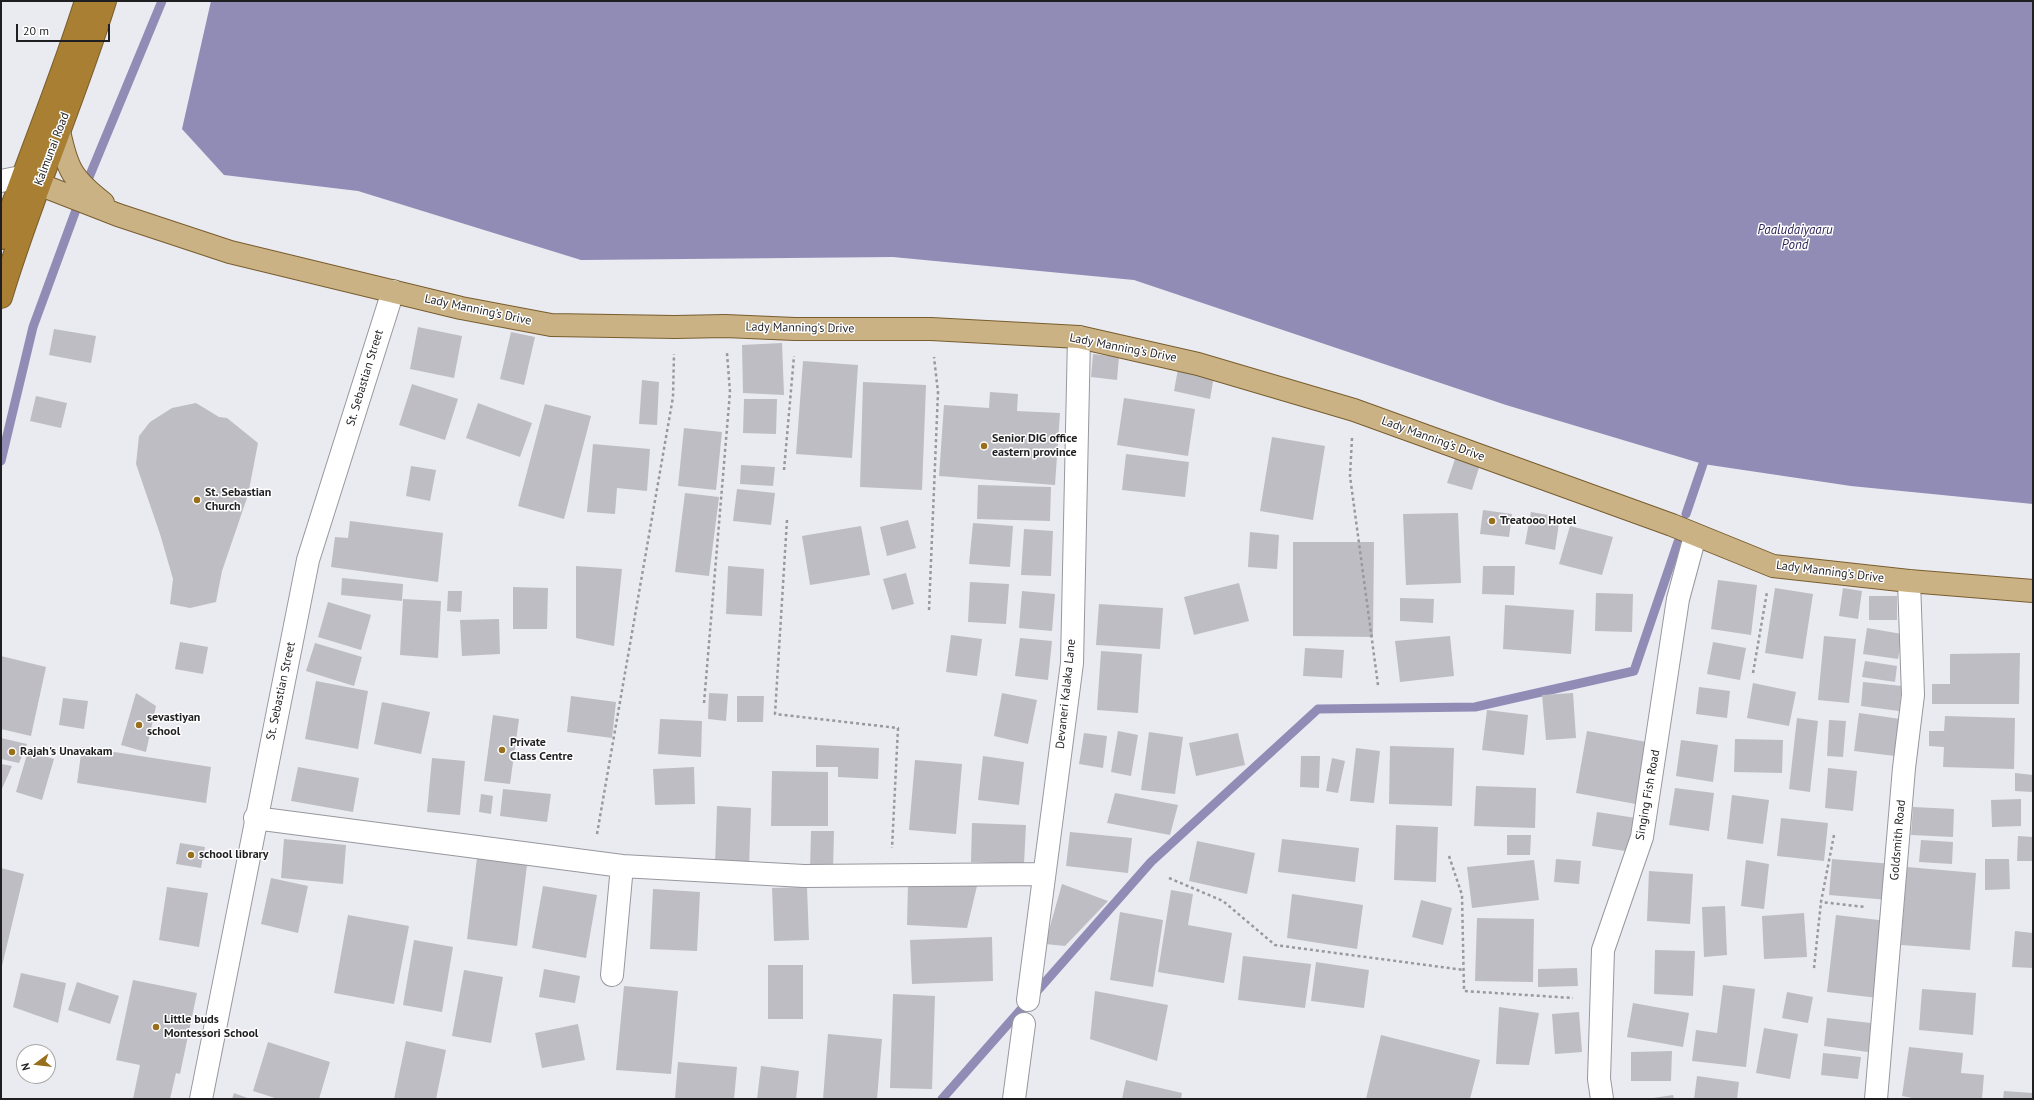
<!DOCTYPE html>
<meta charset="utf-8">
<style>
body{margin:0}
#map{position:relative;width:2034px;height:1100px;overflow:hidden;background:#eaeaf1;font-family:"PT Sans",sans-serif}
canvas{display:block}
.frame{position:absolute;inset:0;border:2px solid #1f1f21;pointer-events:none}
.north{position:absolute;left:16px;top:1044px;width:40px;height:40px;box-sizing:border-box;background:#fff;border:1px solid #a5a5a6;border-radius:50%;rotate:255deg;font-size:11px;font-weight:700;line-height:16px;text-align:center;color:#1f1f21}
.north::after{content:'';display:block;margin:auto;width:14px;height:18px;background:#986f1b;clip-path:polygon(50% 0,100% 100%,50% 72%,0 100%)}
.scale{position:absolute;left:16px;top:24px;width:94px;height:18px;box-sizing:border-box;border:2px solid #1f1f21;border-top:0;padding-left:5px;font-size:12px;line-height:14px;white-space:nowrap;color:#1f1f21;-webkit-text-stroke:3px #fff;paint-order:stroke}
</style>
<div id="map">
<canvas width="2034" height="1100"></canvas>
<div class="frame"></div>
<div class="north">N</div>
<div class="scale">20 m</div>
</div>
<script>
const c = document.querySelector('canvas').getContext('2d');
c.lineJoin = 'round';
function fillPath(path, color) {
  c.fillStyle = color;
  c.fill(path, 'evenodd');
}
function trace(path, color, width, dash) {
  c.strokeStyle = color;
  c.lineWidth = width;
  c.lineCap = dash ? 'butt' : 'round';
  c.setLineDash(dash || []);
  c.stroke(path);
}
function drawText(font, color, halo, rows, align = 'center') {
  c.font = font + ' "PT Sans",sans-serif';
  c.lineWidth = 3;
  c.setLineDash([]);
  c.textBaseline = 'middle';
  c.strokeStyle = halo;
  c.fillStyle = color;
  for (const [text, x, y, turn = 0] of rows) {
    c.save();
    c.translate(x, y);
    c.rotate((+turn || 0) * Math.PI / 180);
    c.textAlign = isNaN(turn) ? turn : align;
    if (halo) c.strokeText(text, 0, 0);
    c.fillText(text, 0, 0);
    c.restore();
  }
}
fillPath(new Path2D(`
 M211 1H2033V504L1851 486 1703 464 1506 405 1134 280 893 257 581 260 358 191 224 175 182 129Z`), '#908cb6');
trace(new Path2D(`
 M85 187 162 1
 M1 461 33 327 80 199
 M1686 514 1703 464
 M942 1099 1151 862 1318 709 1475 707 1634 671 1678 542`), '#908cb6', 9);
fillPath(new Path2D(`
 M418 327 462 336 454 378 410 369Z
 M54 329 96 336 91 363 49 355Z
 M511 332 535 337 524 385 500 379Z
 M782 343 784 395 743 393 742 345Z
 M1093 354 1119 357 1117 380 1091 377Z
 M803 361 858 365 852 458 796 454Z
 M1178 369 1214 376 1210 399 1174 391Z
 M642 380 659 382 657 425 639 424Z
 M863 382 926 385 922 490 860 487Z
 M412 384 458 399 445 440 399 425Z
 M990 392 1018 394 1017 411 1060 413 1055 485 939 476 944 405 989 408Z
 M36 396 67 403 61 428 30 421Z
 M1124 398 1195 409 1188 456 1117 445Z
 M744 399H777L776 434 743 433Z
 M196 403 219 417 227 418 258 443 248 495 222 571 216 602 190 608 170 604 173 579 160 534 136 464 139 436 150 422 172 408Z
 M478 403 532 423 520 457 466 438Z
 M545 404 591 416 564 519 518 506Z
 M684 428 722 432 716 490 678 486Z
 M1272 437 1325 446 1313 520 1260 511Z
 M593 444 650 449 647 491 617 488 615 514 587 512Z
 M1457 453 1481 461 1472 490 1447 483Z
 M1126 454 1189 462 1185 497 1122 490Z
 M741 465 775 467 773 486 740 484Z
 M411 466 436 470 430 501 406 496Z
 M978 485 1051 487 1050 521 977 519Z
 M737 489 775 493 771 525 733 521Z
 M685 493 719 497 709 576 675 572Z
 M1483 510 1512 514 1509 537 1480 534Z
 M1531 512 1560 517 1555 550 1525 544Z
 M1458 513 1461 583 1406 585 1403 514Z
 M908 520 916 548 887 556 880 527Z
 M350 521 443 533 438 582 331 567 335 537 348 538Z
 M973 523 1013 526 1010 567 969 564Z
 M861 526 870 575 810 585 802 536Z
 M1570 526 1613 537 1602 575 1559 564Z
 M1024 529 1053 531 1051 576 1021 575Z
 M1250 532 1279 535 1277 569 1248 567Z
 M1293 542H1374L1373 637 1293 636Z
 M576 566 622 569 614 646 576 638Z
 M728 566 764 569 762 616 726 614Z
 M1483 566H1515L1514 595 1482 594Z
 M906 573 914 604 892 610 883 579Z
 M342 578 403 584 402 601 341 595Z
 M1718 580 1757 585 1751 635 1711 629Z
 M970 582 1009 584 1006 624 968 622Z
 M1239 583 1249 621 1194 635 1184 597Z
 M513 587 548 588 547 629H513Z
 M1775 588 1813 594 1803 659 1765 653Z
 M1843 588 1862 591 1858 619 1839 616Z
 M448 591H462L461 612 447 611Z
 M1022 591 1055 594 1052 631 1019 628Z
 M1596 593 1633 594 1632 632 1595 631Z
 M1869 596H1897V620H1869Z
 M1400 598 1434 599 1433 623 1400 621Z
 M403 599 441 601 438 658 400 655Z
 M328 602 371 615 361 650 318 637Z
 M1099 604 1163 608 1160 649 1096 645Z
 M1505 605 1574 610 1571 654 1503 649Z
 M499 619 500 654 462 656 460 620Z
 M1867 628 1902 634 1898 659 1863 654Z
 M951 635 982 639 977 676 946 672Z
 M1450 636 1454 676 1400 682 1395 641Z
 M1824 636 1856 639 1849 703 1818 700Z
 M1020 638 1052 641 1048 680 1015 676Z
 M180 642 208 647 203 674 175 669Z
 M1713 642 1746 648 1740 680 1707 674Z
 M315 643 362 657 354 686 306 671Z
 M1305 648 1344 650 1342 678 1303 676Z
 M1101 651 1142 654 1138 713 1097 710Z
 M2020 653 2019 704H1932V684H1950V654Z
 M1 656 46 667 31 736 1 729Z
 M1865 661 1897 666 1895 682 1862 677Z
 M316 681 368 691 358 749 305 739Z
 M1863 682 1902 686 1899 711 1861 706Z
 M1753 683 1796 692 1789 726 1747 718Z
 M1699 687 1730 691 1727 718 1696 714Z
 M136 693 156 706 146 752 121 745Z
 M709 693 728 694 726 721 708 719Z
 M1002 693 1037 700 1028 744 994 736Z
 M1573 693 1576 738 1546 740 1542 695Z
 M571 696 616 702 612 738 567 732Z
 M737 696H764L763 722H737Z
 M63 698 88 701 84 729 59 725Z
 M382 702 430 712 421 754 374 744Z
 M1487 710 1528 715 1524 755 1482 750Z
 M1859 713 1907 720 1903 757 1854 751Z
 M493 715 519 719 510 784 484 781Z
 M1945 716 2015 718 2014 769 1943 767 1944 747 1929 746V731H1944Z
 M1797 718 1818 721 1810 792 1789 789Z
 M660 719 702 721 701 757 658 754Z
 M1829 720 1846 721 1843 757 1827 756Z
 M1118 731 1138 735 1131 776 1111 772Z
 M1587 731 1652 743 1641 805 1576 793Z
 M1149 732 1183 737 1175 794 1141 790Z
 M1084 733 1107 736 1103 768 1079 764Z
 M1238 733 1245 765 1196 776 1189 743Z
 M1 738 27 744 19 763 1 759Z
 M1735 739 1783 740 1782 773 1734 772Z
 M1681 740 1718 745 1713 782 1676 776Z
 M816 745 879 748 878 779 838 777V767H816Z
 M1390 746 1454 748 1452 806 1389 804Z
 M82 747 211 767 206 803 77 783Z
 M1356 748 1380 751 1374 803 1350 801Z
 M28 751 54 759 42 800 16 792Z
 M983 756 1024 762 1019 805 978 800Z
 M1301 756H1320L1319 788 1300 787Z
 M432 758 465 761 460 815 427 812Z
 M1332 758 1345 761 1338 793 1326 791Z
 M915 760 962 764 956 834 909 830Z
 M1 764 12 766 1 791Z
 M298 767 359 778 353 812 291 801Z
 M694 767 695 804 655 805 653 769Z
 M1828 768 1857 771 1853 811 1825 808Z
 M772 771 828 772V826H771Z
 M2015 773 2033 775V792L2015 791Z
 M1476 786 1536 788 1535 828 1474 826Z
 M1675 788 1714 793 1709 831 1669 825Z
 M503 789 551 794 547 822 500 816Z
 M1115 793 1178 805 1170 835 1107 823Z
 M481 794 493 796 491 814 479 812Z
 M1732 795 1769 800 1763 844 1727 839Z
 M2021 799V826L1992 827 1991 800Z
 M717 806 751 808 749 868 715 866Z
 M1913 807 1954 809 1953 837 1911 835Z
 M1597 812 1636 818 1632 852 1592 846Z
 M1781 818 1828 823 1824 861 1777 856Z
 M972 823 1026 825 1024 864 971 862Z
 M1396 825 1438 827 1436 882 1394 880Z
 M811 831H834L833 871H810Z
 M1070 832 1132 838 1128 873 1066 866Z
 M1507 835H1531L1530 855H1507Z
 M2018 836 2033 837V861H2017Z
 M284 839 346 845 343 884 281 878Z
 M1282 839 1359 848 1355 882 1278 872Z
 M1921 840 1953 842 1952 864 1919 862Z
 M1197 841 1255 853 1247 894 1189 881Z
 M180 843 205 847 201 868 176 864Z
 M477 858 527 865 517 946 467 939Z
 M1556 859 1581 861 1579 884 1554 882Z
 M1832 859 1893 864 1889 900 1829 895Z
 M1985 859H2009L2010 889 1985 890Z
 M1534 860 1539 900 1472 908 1467 867Z
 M1746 860 1769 864 1764 909 1741 906Z
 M1907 867 1976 873 1970 950 1901 945Z
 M1 868 24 874 2 966H1Z
 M1649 871 1693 874 1690 924 1647 921Z
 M271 878 308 886 298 933 261 924Z
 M908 883 977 886 967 928 907 925Z
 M1062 884 1108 901 1065 946 1045 944Z
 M543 886 597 895 586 958 532 948Z
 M167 887 208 893 199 947 159 940Z
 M807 887 809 940 774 941 772 888Z
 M653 889 700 892 697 951 650 949Z
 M1171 890 1193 894 1188 925 1232 933 1224 983 1158 972Z
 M1292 894 1363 905 1357 949 1287 938Z
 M1421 900 1452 908 1443 945 1412 937Z
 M1725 906 1727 955 1704 957 1702 907Z
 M1120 912 1163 920 1153 987 1110 980Z
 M1804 913 1807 957 1764 959 1762 916Z
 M348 915 409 926 394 1004 334 993Z
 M1836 915 1887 921 1878 998 1827 992Z
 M1477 918 1534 919 1533 982 1475 981Z
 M2015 931 2033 933V968L2012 967Z
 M992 937 993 981 912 984 910 940Z
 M414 940 453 947 442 1012 403 1005Z
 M1655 950 1695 951 1693 996 1654 994Z
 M1243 956 1311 964 1305 1008 1238 1000Z
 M1316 962 1369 970 1364 1008 1311 1001Z
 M768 965H803V1019H768Z
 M1577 968 1578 986 1538 987V969Z
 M544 969 580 976 575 1003 539 997Z
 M464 970 503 977 491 1043 452 1036Z
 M21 973 66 983 58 1023 13 1007Z
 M133 980 197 993 180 1074 176 1073 170 1099H133L140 1065 116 1060Z
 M77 982 119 996 110 1024 68 1010Z
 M1723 985 1755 989 1746 1067 1692 1061 1696 1030 1717 1033Z
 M624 986 678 991 671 1074 616 1070Z
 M1922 989 1976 993 1973 1035 1919 1030Z
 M1095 991 1168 1005 1157 1061 1090 1039Z
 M1787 992 1813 997 1808 1023 1782 1018Z
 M893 994 935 996 932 1089 890 1088Z
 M1633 1003 1689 1013 1683 1047 1627 1037Z
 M1499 1007 1539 1013 1529 1065 1496 1064Z
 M1579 1012 1582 1052 1555 1054 1552 1014Z
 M1827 1018 1871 1023 1868 1052 1824 1046Z
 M578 1024 585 1060 542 1068 535 1033Z
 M1764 1028 1798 1034 1790 1079 1756 1073Z
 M828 1034 882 1039 877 1099H823Z
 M1381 1035 1480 1060 1470 1099H1366Z
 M406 1041 446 1050 436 1099H394Z
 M268 1042 330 1062 319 1099H278L253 1091Z
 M1909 1047 1963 1053 1961 1073 1984 1075 1982 1099H1917L1902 1096Z
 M1672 1051 1671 1081H1631V1052Z
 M1823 1053 1861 1057 1858 1079 1821 1075Z
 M678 1062 737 1067 734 1099H675Z
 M761 1066 799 1071 796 1099H757Z
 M1697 1076 1739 1082 1737 1099H1694Z
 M1126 1080 1182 1093 1181 1099H1122Z
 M2004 1091 2033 1093V1099H2003Z
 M234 1093 250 1099H232Z
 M1673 1095 1674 1099H1653V1098Z`), '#bebdc4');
const street = new Path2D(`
 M255 818 622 866 804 876 1044 874
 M612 975 622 866
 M1028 1000 1072 663 1079 337
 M201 1099 308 560 393 291
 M1014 1099 1024 1024
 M1602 1099 1599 1079 1603 950 1642 837 1678 599 1695 536
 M1876 1099 1904 768 1913 695 1909 581`);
const secondary = new Path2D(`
 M1 181 21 177`);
const primary = new Path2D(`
 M59 131C67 169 72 179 103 203
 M23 178 118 215 230 252 461 308 551 325 675 327 725 326 795 329H931L1079 337 1198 364 1354 410 1672 525 1773 566 1909 581 2033 591`);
const highway = new Path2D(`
 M1 238C28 158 61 81 86 1
 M1 297C31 197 74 101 105 1`);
trace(street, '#97979e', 24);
trace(secondary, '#97979e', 24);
trace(primary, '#785d2d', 24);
trace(highway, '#785d2d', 24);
trace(new Path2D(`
 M1352 438 1350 476 1378 685
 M784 470 794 356
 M787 520 775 714 898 728 892 848
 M929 610 938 392 934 357
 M1753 673 1767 592
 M704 703 730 392 727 353
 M597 834 673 397 674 354
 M1834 835 1821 902 1865 907
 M1449 856 1462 895 1464 991 1573 998
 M1169 878 1223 901 1275 945 1464 970
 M1814 968 1821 902`), '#98989d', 2.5, [3, 3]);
trace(street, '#fff', 22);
trace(secondary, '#fff', 22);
trace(primary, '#cbb285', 22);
trace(highway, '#a87f33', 22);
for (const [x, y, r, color] of [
 [984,446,4,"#986f1b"],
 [197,500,4,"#986f1b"],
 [1492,521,4,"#986f1b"],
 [139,725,4,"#986f1b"],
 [502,750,4,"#986f1b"],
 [12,752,4,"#986f1b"],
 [191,855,4,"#986f1b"],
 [156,1027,4,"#986f1b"]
]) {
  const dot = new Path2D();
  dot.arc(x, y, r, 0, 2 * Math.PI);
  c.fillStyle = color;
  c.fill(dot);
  trace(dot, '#fff', 1.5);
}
drawText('12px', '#1f1f21', '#fff', [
 ["Kalmunai Road",52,149,-69],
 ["Lady Manning’s Drive",478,310,12],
 ["Lady Manning’s Drive",800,328,1],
 ["Lady Manning’s Drive",1123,348,11],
 ["St. Sebastian Street",365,378,-73],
 ["Lady Manning’s Drive",1433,439,20],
 ["Lady Manning’s Drive",1830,572,7],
 ["St. Sebastian Street",281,691,-78],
 ["Devaneri Kalaka Lane",1066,694,-84],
 ["Singing Fish Road",1648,795,-80],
 ["Goldsmith Road",1898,840,-85]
]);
drawText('bold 12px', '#1f1f21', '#fff', [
 ["Senior DIG office",992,439],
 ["eastern province",992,453],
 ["St. Sebastian",205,493],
 ["Church",205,507],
 ["Treatooo Hotel",1500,521],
 ["sevastiyan",147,718],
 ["school",147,732],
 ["Private",510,743],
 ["Class Centre",510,757],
 ["Rajah's Unavakam",20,752],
 ["school library",199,855],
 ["Little buds",164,1020],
 ["Montessori School",164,1034]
], 'left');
drawText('italic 13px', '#2e2358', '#fff', [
 ["Paaludaiyaaru",1795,230],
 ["Pond",1795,245]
]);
</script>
